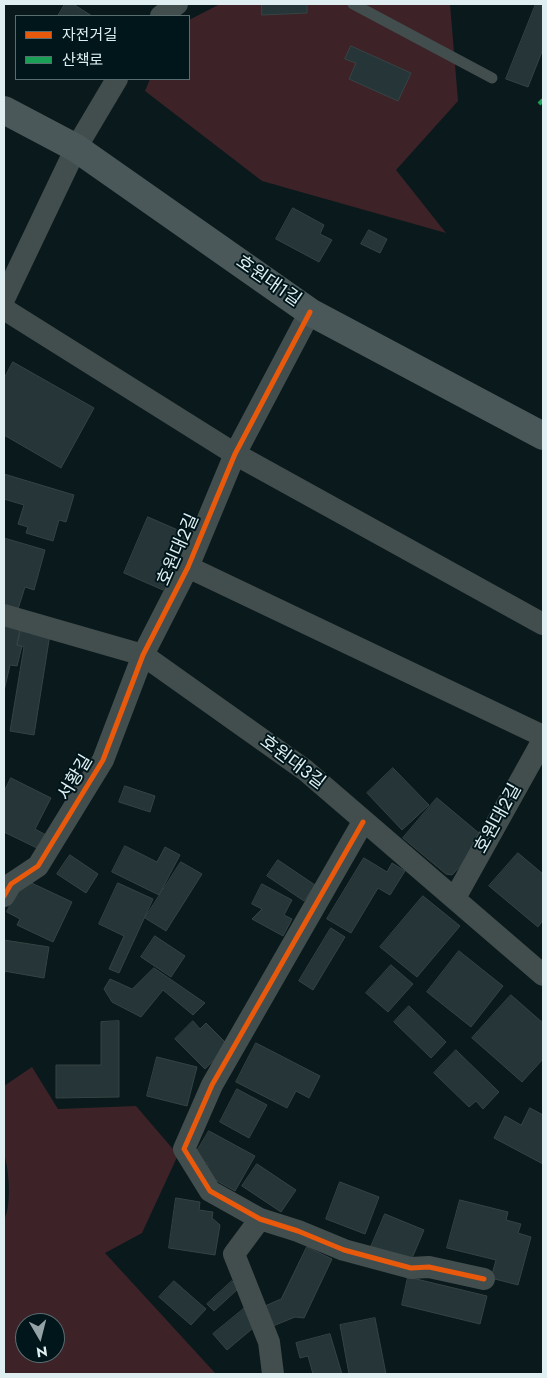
<!DOCTYPE html>
<meta charset="utf-8">
<style>
body{margin:0}
#map{position:relative;width:547px;height:1378px;overflow:hidden;background:#0a191b;font-family:Jost,"Noto Sans KR",sans-serif}
canvas{display:block}
.frame{position:absolute;inset:0;border:5px solid #dfeff1;pointer-events:none}
.legend{position:absolute;left:15px;top:15px;width:175px;height:65px;box-sizing:border-box;background:#00161a;border:1px solid #596d70;margin:0;padding:6px 9px;list-style:none;font-size:15px;color:#dfeff1}
.legend li{display:flex;align-items:center;gap:10px;height:25px}
.legend b{width:25px;border:1px solid #596d70}
.north{position:absolute;left:15px;top:1313px;width:50px;height:50px;box-sizing:border-box;background:#00161a;border:1px solid #596d70;border-radius:50%;rotate:172deg;font-size:14px;font-weight:700;line-height:20px;text-align:center;color:#dfeff1}
.north::after{content:'';display:block;margin:auto;width:18px;height:22px;background:#94a4a6;clip-path:polygon(50% 0,100% 100%,50% 72%,0 100%)}
</style>
<div id="map">
<canvas width="547" height="1378"></canvas>
<div class="frame"></div>
<ul class="legend">
<li><b style="height:6px;background:#e8590c"></b>자전거길</li>
<li><b style="height:6px;background:#1a9f57"></b>산책로</li>
</ul>
<div class="north">N</div>
</div>
<script>
const c = document.querySelector('canvas').getContext('2d');
c.lineJoin = 'round';
function fillPath(path, color) {
  c.fillStyle = color;
  c.fill(path, 'evenodd');
}
function trace(path, color, width, dash) {
  c.strokeStyle = color;
  c.lineWidth = width;
  c.lineCap = dash ? 'butt' : 'round';
  c.setLineDash(dash || []);
  c.stroke(path);
}
function drawText(font, color, halo, rows, align = 'center') {
  c.font = font + ' Jost,"Noto Sans KR",sans-serif';
  c.lineWidth = 4;
  c.setLineDash([]);
  c.textBaseline = 'middle';
  c.strokeStyle = halo;
  c.fillStyle = color;
  for (const [text, x, y, turn = 0] of rows) {
    c.save();
    c.translate(x, y);
    c.rotate((+turn || 0) * Math.PI / 180);
    c.textAlign = isNaN(turn) ? turn : align;
    if (halo) c.strokeText(text, 0, 0);
    c.fillText(text, 0, 0);
    c.restore();
  }
}
fillPath(new Path2D(`
 M220 4H450L458 101 396 170 446 233 262 181 145 91 150 79H189V20Z
 M32 1067 58 1109 136 1106 178 1155 142 1233 105 1253 216 1374H4V1220C12 1206 9 1169 4 1154V1086ZM25 1323H55V1353H25Z`), '#3d2327');
const building = new Path2D(`
 M65 4H73L92 16H58Z
 M262 4H307V13L262 15Z
 M536 4H543V49L528 87 506 79Z
 M351 46 411 73 398 101 349 79 356 63 345 59Z
 M293 208 324 225 320 234 332 240 319 262 276 239Z
 M369 230 387 239 380 253 361 244Z
 M13 362 94 408 61 468 4 435V379Z
 M4 474 74 495 66 522 59 520 53 541 26 533 28 527 18 524 24 505 4 499Z
 M148 517 187 534 163 590 124 573Z
 M4 538 45 550 34 590 25 587 18 609 4 605Z
 M4 623 21 627 17 645 22 646 17 666 10 665 4 691Z
 M21 627 50 634 34 735 10 731 24 647 17 645Z
 M393 768 429 805 402 830 367 793Z
 M11 778 51 798 35 829 46 835 39 849 4 832V792Z
 M125 786 155 796 150 812 119 802Z
 M437 798 486 839 452 875 446 874 403 838Z
 M125 846 157 862 165 847 180 855 159 895 112 872Z
 M518 853 543 874V920L538 927 489 886Z
 M70 855 98 874 86 893 57 874Z
 M364 858 387 872 392 863 405 871 390 895 378 888 351 933 327 919Z
 M278 860 315 885 304 901 267 876Z
 M181 862 202 874 166 931 145 918Z
 M23 879 72 902 53 942 17 925 20 919 7 912Z
 M118 883 153 899 119 973 109 969 124 936 99 924Z
 M262 884 292 900 284 915 292 919 283 936 252 919 262 909 252 904Z
 M423 896 460 926 417 977 380 947Z
 M331 928 345 937 313 990 299 981Z
 M155 936 185 956 171 977 141 957Z
 M4 940 49 947 44 978 4 971Z
 M459 951 503 986 471 1027 427 992Z
 M391 965 413 984 388 1012 366 993Z
 M154 968 205 1003 193 1015 163 990 141 1017 112 1002 104 989 110 979 132 989Z
 M511 995 543 1023V1059L522 1082 472 1038Z
 M409 1006 446 1042 431 1058 394 1022Z
 M119 1021V1097L56 1098V1065H101V1022Z
 M193 1021 200 1029 206 1023 229 1046 205 1069 175 1039Z
 M256 1043 320 1076 309 1098 296 1091 287 1108 236 1082Z
 M456 1050 499 1092 483 1109 476 1101 469 1107 434 1073Z
 M157 1057 197 1067 187 1106 147 1096Z
 M237 1089 267 1105 249 1138 220 1122Z
 M530 1108 543 1115V1164L494 1138 505 1116 521 1125Z
 M209 1131 255 1156 235 1191 203 1173 208 1164 194 1156Z
 M257 1164 296 1190 281 1212 242 1186Z
 M340 1182 379 1197 365 1234 326 1219Z
 M176 1198 200 1202 199 1210 213 1212 212 1218 220 1225 215 1255 169 1248Z
 M460 1200 508 1212 506 1220 521 1224 518 1233 531 1237 518 1285 491 1278 496 1260 447 1248Z
 M385 1214 424 1230 410 1263 371 1247Z
 M307 1247 332 1259 304 1318 295 1317 273 1326 265 1306 281 1299Z
 M408 1277 487 1296 480 1324 402 1305Z
 M174 1281 206 1309 191 1325 159 1297Z
 M232 1281 239 1288 214 1311 207 1304Z
 M246 1307 259 1323 227 1350 213 1334Z
 M375 1318 386 1374H349L340 1325Z
 M330 1334 342 1374H313L308 1356 300 1358 296 1343Z`);
fillPath(building, '#263537');
trace(building, '#364344', 1);
trace(new Path2D(`
 M353 4 492 78`), '#424d4e', 11);
trace(new Path2D(`
 M161 16 177 4
 M4 299 76 148 117 79
 M4 309 235 454 543 624
 M188 567 543 736
 M4 615 143 655 305 770 543 975
 M363 822 212 1085 184 1149 210 1191 260 1219 298 1231 344 1250 411 1268 429 1267 484 1279
 M4 896 11 884 38 866 103 760 143 655 188 567 235 454 310 312
 M455 898 543 740
 M260 1219 234 1254 269 1342 273 1374`), '#424d4e', 22);
trace(new Path2D(`
 M4 110 76 148 310 312 543 436`), '#4b585a', 28);
trace(new Path2D(`
 M539 104 543 100`), '#1a9f57', 4, [8, 4]);
trace(new Path2D(`
 M363 822 212 1085 184 1149 210 1191 260 1219 298 1231 344 1250 411 1268 429 1267 484 1279
 M4 896 11 884 38 866 103 760 143 655 188 567 235 454 310 312`), '#e8590c', 5);
drawText('18px', '#dfeff1', '#00161a', [
 ["호원대1길",268,282,35],
 ["호원대2길",179,550,-66],
 ["호원대3길",292,763,37],
 ["서황길",76,778,-59],
 ["호원대2길",499,819,-61]
]);
</script>
